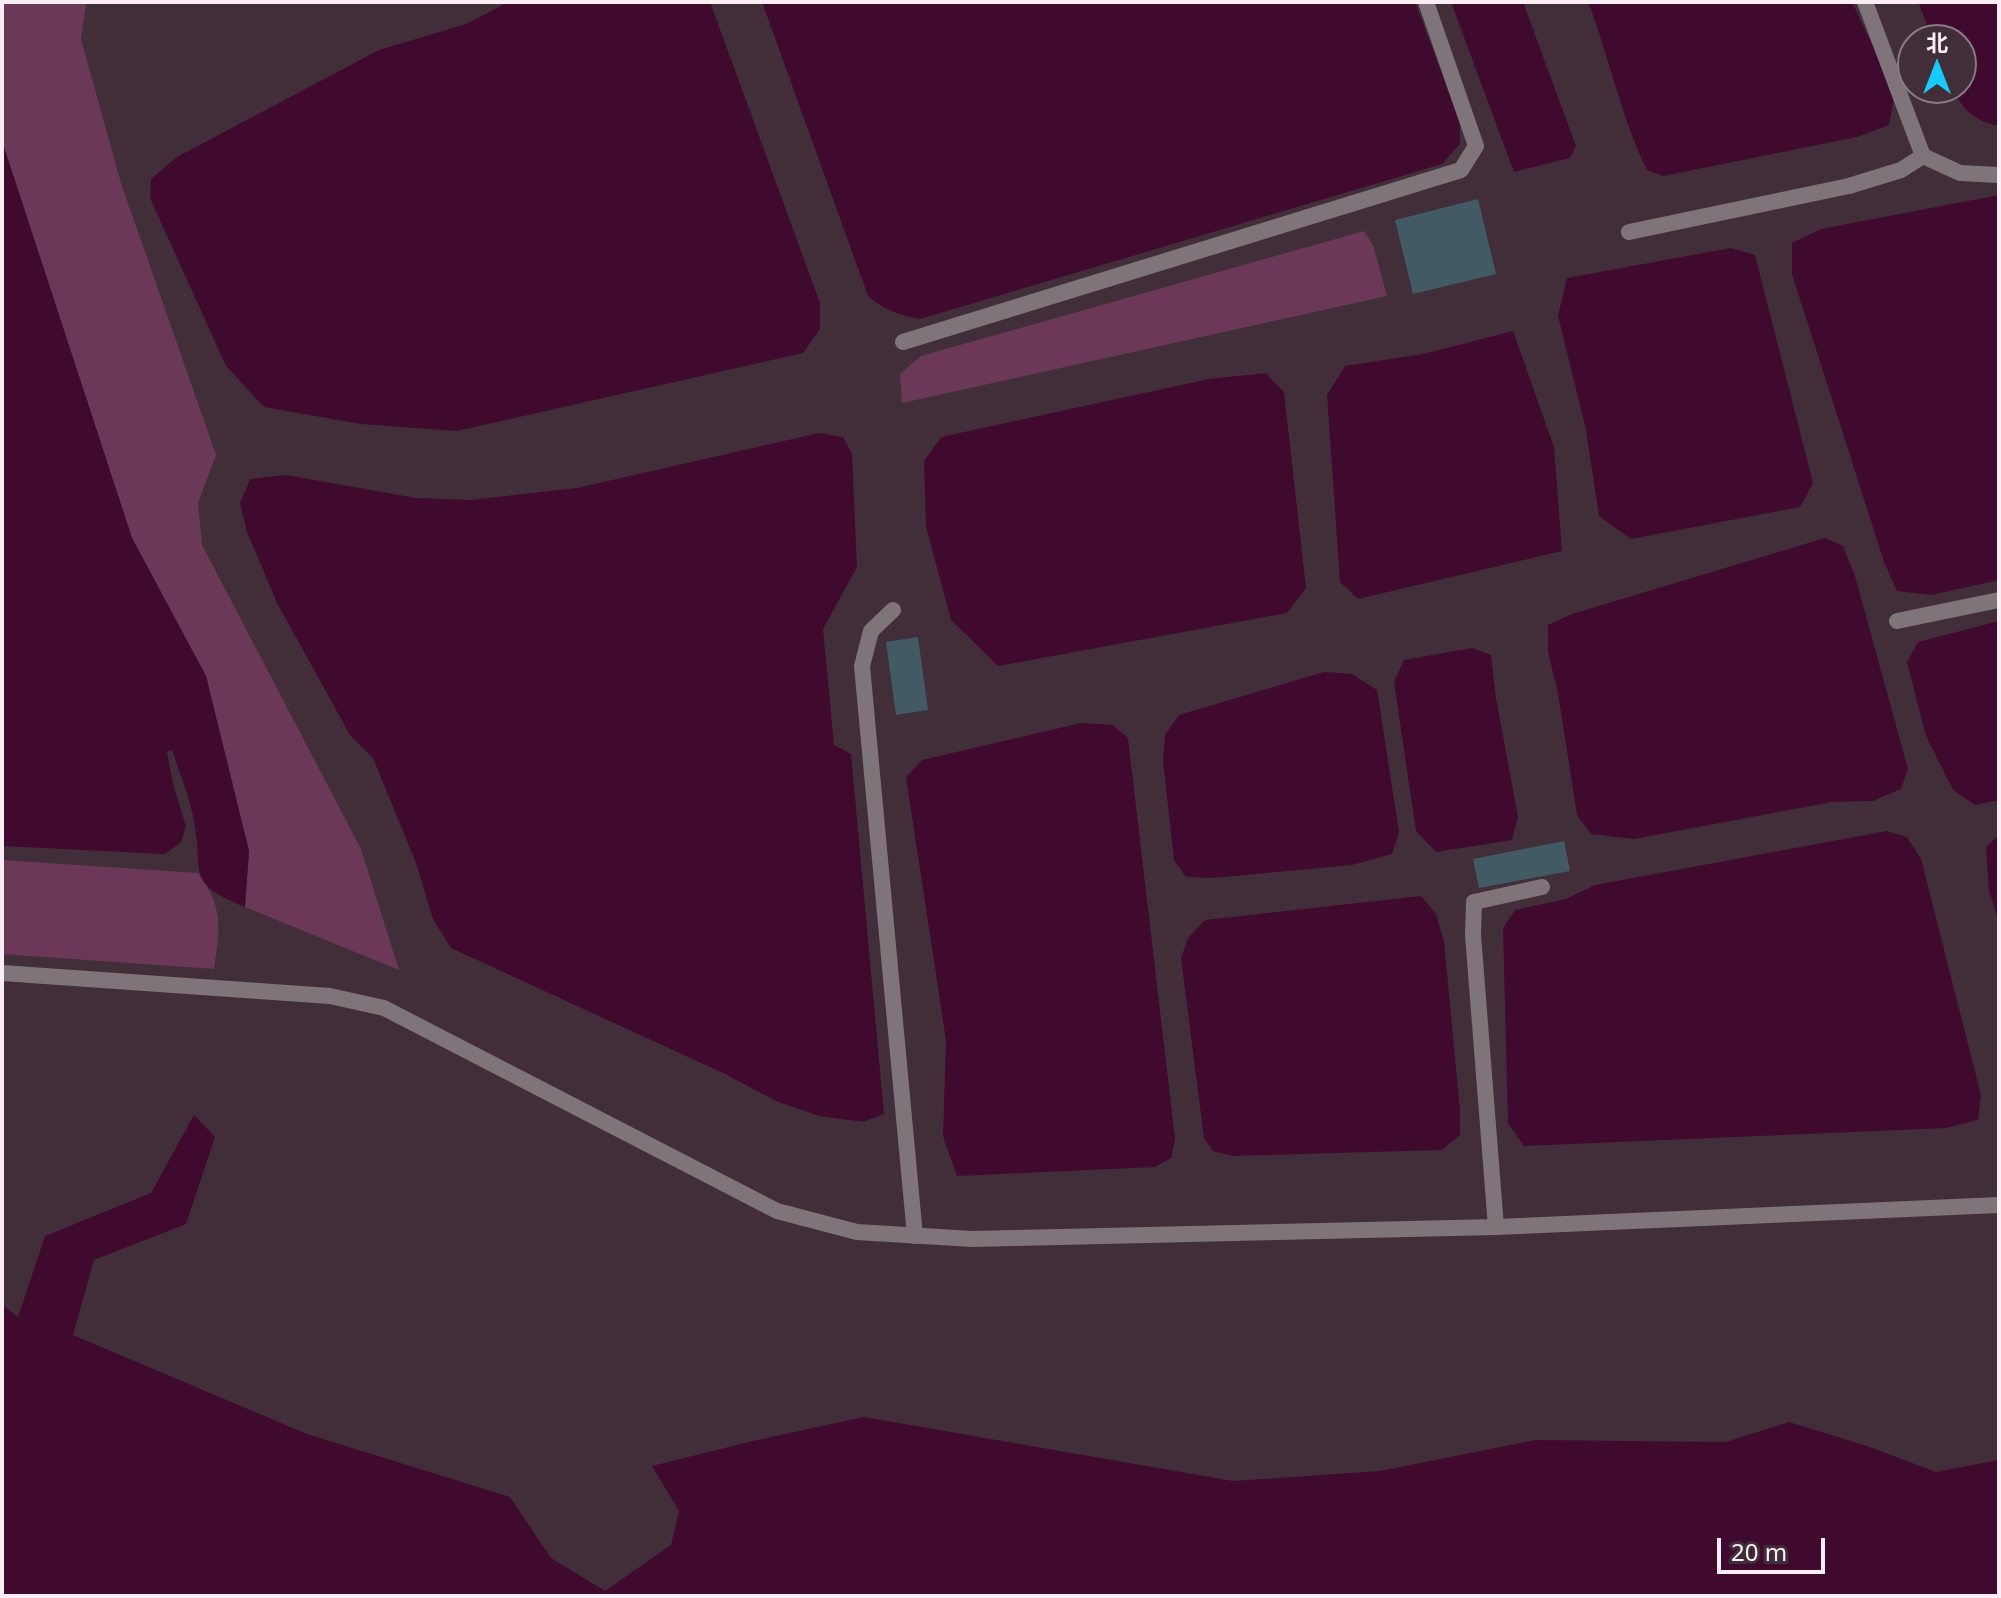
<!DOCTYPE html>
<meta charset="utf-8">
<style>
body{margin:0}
#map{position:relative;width:2001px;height:1598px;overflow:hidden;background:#412e39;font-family:"Noto Sans","Noto Sans SC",sans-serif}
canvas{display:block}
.frame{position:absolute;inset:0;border:4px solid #faedf4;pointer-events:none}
.north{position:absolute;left:1897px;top:24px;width:80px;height:80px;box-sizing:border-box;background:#412e39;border:2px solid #8b7a84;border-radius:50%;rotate:0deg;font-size:22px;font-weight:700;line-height:32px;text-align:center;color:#faedf4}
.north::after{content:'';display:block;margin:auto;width:28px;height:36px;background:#17cafb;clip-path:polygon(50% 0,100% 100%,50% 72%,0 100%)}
.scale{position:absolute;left:1717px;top:1538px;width:108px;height:36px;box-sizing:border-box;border:4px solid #faedf4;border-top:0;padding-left:10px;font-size:24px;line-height:28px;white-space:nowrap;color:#faedf4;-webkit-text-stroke:6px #412e39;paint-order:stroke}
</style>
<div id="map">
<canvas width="2001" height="1598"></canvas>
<div class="frame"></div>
<div class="north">北</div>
<div class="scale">20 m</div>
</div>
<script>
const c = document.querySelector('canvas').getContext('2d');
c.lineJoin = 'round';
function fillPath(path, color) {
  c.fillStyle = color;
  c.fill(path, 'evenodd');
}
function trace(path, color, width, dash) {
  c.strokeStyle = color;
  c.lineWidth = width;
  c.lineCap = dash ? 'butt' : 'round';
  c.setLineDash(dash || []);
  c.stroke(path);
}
fillPath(new Path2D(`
 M2 2H86L81 39 121 183 216 455 198 503 202 545 361 849 399 970 245 907 249 851 206 676 132 538 2 141Z
 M1364 231 1373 245 1387 296 902 403 900 374 921 356Z
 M2 860 198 873C224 908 220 928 214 969L2 954Z`), '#6b3957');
fillPath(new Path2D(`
 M508 2H710L820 303V329L803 353 457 431 361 424 264 407 226 366 150 198 151 179 177 157 379 50 466 24Z
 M762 2H1415L1460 122V144L1442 164 920 319C899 315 884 310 868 296Z
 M1451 2H1523L1576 146 1570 158 1514 172Z
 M1588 2H1852L1895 93 1889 125 1857 137 1663 176 1647 170C1621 117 1609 57 1588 2Z
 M1918 2H1999V126C1974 121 1963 110 1952 88H1961V40H1933Z
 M2 141 132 538 206 676 249 851 245 907C185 882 204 876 194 821 190 798 179 772 172 750L167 752 174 788 186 826 181 842 165 854 2 846Z
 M1999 195V580L1931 595 1897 591 1884 562 1792 274V243L1821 229Z
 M1731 248 1755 255 1813 483 1800 507 1631 539 1599 516 1586 430 1558 316 1567 278Z
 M1513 331 1554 447 1562 551 1358 599 1340 582 1327 395 1345 366 1423 354Z
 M1266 373 1284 392 1306 588 1287 613 998 666 951 620 926 527 924 461 941 437 1209 379Z
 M819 433 843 437 852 454 857 567 823 629 834 745 851 754 884 1114 863 1122 819 1116 776 1101 725 1074 451 948 433 919 416 863 373 758 350 735 277 603 247 532 240 503 250 479 286 475 416 498 471 500 577 488Z
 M1825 538 1843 546 1855 576 1908 769 1901 789 1873 801 1832 802 1634 839 1591 834 1577 815 1558 693 1548 652V625L1572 614Z
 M1999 621V800L1975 805 1953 790 1926 736 1907 662 1918 642Z
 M1472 648 1491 655 1496 698 1518 817 1512 840 1436 852 1416 831 1394 682 1404 660Z
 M1324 672 1352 674 1377 690 1399 832 1392 854 1352 865 1213 878 1186 877 1174 860 1163 761 1165 735 1179 715Z
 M1081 723 1113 725 1128 738 1175 1139 1171 1158 1155 1167 957 1176 943 1136 946 1040 906 777 922 760Z
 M1887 831 1907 837 1921 859 1981 1095 1978 1120 1946 1128 1524 1146 1508 1123 1503 928 1515 910 1566 899 1595 885Z
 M1999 835V922L1989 891 1986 847Z
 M1421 896 1436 914 1444 942 1460 1110V1135L1442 1150 1233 1156 1213 1151 1204 1138 1181 958 1188 938 1205 920Z
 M194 1115 215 1137 186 1224 94 1260 73 1335 307 1434 510 1497 551 1558 605 1591 671 1545 679 1511 652 1466 757 1440 864 1417 1233 1481 1380 1471 1535 1440 1726 1442 1789 1422 1867 1446 1936 1472 1999 1460V1596H2V1305L18 1317 45 1236 151 1193Z`), '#400a2e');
fillPath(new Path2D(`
 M1478 199 1496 274 1413 294 1395 220Z
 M918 637 928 710 896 715 886 642Z
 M1564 841 1570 871 1479 888 1473 859Z`), '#425a64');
trace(new Path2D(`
 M1865 2 1923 156
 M1629 232 1849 186 1901 170 1923 156 1960 173 1999 175
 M903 342 1461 170 1476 146 1426 2
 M893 610 871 631 862 666 915 1236
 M1897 621 1999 600
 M1496 1227 1473 935 1474 902 1542 887`), '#7e7479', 16);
trace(new Path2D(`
 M2 973 330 996 384 1008 777 1211 857 1232 972 1239 1496 1227 1999 1205`), '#7e7479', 16);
</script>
